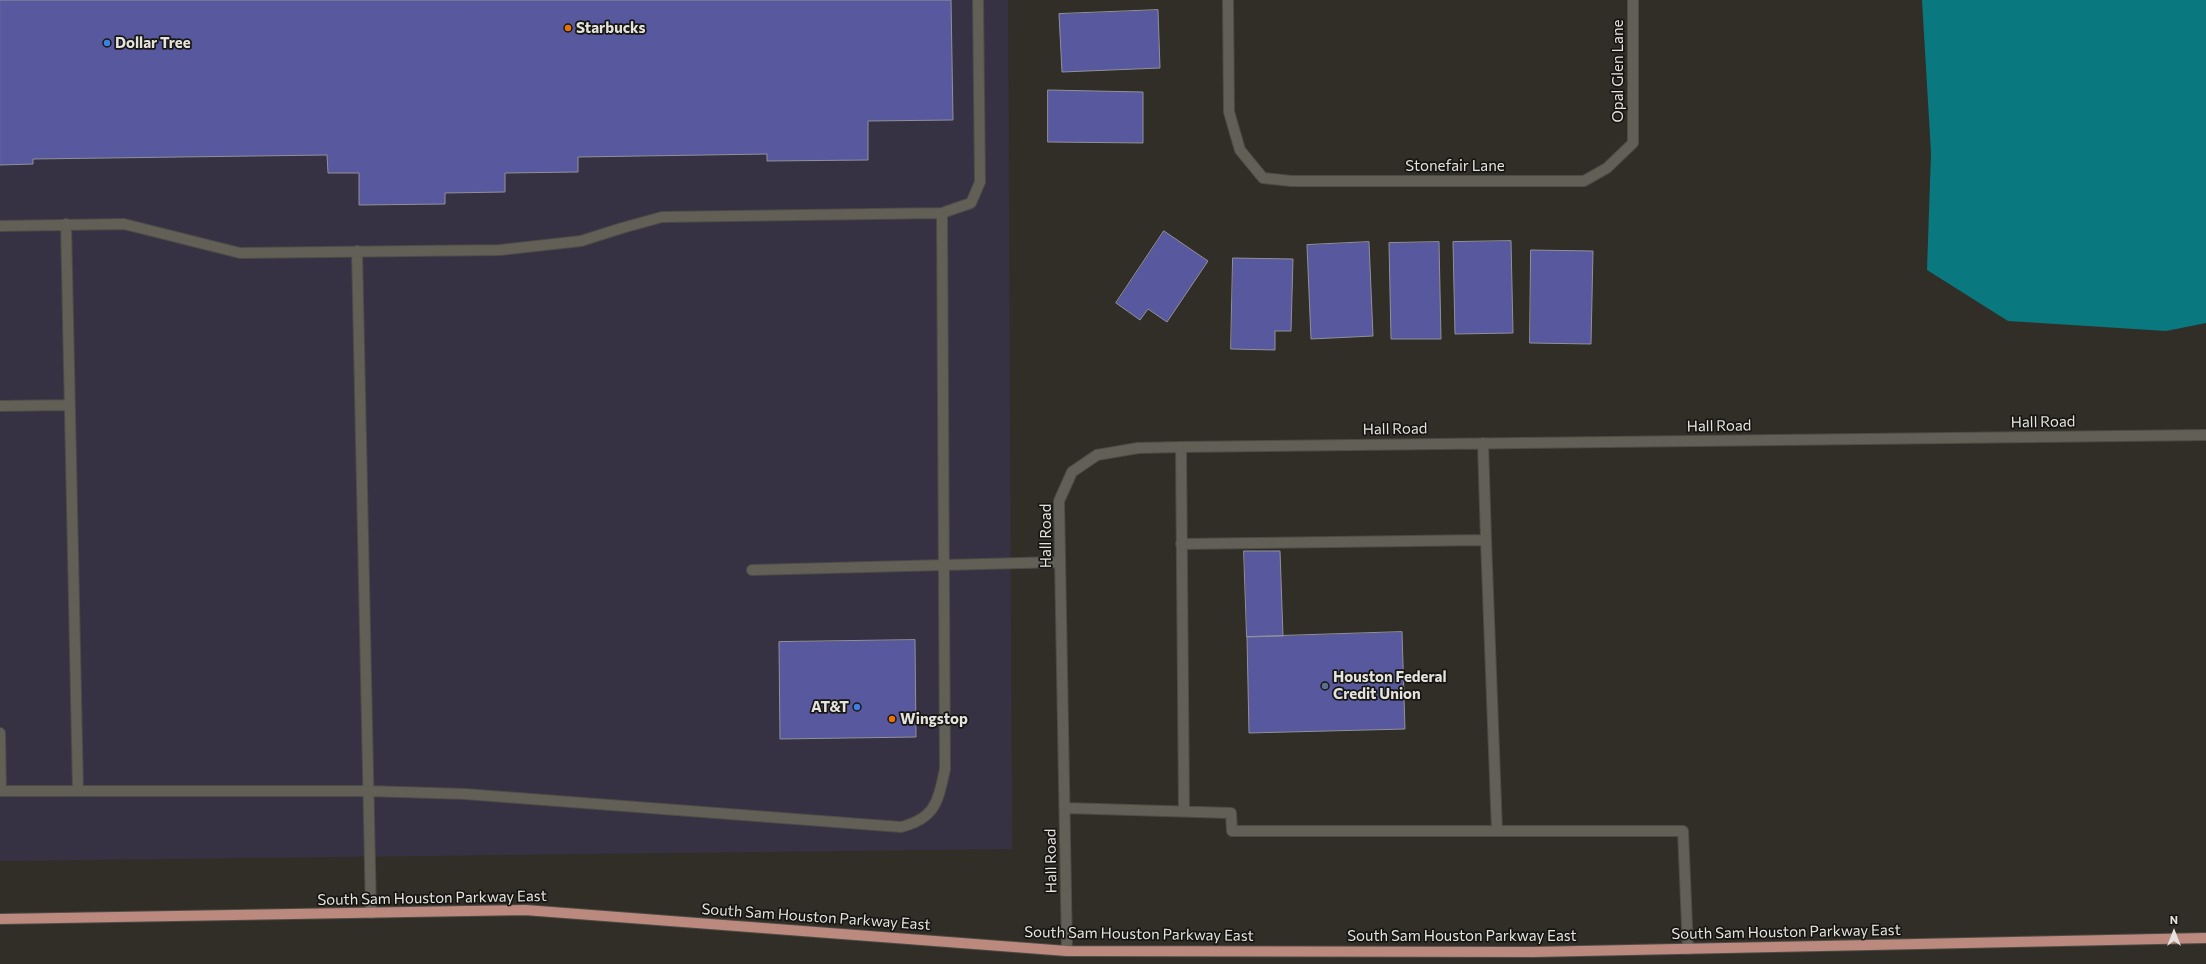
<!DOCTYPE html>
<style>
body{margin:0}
#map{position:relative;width:2206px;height:964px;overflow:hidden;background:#302e27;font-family:Commissioner,sans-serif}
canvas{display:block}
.north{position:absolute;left:2154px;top:912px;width:40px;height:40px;-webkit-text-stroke:3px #171613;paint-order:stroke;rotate:0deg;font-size:11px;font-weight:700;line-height:16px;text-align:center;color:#e4e3de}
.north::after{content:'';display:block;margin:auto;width:14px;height:18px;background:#e4e3de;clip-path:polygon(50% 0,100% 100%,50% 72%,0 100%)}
</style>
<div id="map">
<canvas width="2206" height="964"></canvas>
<div class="north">N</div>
</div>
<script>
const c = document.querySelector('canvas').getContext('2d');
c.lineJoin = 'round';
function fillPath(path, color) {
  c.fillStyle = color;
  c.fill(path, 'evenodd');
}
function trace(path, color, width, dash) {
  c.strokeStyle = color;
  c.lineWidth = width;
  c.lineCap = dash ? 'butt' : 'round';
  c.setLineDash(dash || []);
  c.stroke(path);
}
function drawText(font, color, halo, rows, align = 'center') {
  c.font = font + ' Commissioner,sans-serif';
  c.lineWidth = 3.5;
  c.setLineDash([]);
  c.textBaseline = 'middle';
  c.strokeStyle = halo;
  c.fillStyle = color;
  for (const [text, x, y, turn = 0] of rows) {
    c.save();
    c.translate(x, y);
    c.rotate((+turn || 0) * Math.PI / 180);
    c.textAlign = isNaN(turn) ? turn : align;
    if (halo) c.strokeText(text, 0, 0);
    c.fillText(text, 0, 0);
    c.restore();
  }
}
fillPath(new Path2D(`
 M0 0H1008L1012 849 0 861Z`), '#373243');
fillPath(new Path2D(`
 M1922 0H2206V323L2166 331 2008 321 1927 270 1931 153Z`), '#0a787f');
const building = new Path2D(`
 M0 0H951L953 120 868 121V160L767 161V154L578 157V172L505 173V192L445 193V204L359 205V173H328L327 155 33 159V164L0 165Z
 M1158 10 1160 68 1062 72 1059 14Z
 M1048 90 1143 92V143L1048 142Z
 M1164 231 1208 261 1167 322 1148 309 1140 320 1116 303Z
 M1511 241 1513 333 1455 334 1453 242Z
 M1369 242 1373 336 1311 339 1307 245Z
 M1439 242 1441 339H1391L1389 243Z
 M1531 250 1593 251 1591 344 1530 343Z
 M1233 258 1293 259 1291 331H1275V350L1231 349Z
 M1244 551H1280L1283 636 1247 637Z
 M1402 632 1405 729 1249 733 1247 637Z
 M915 640 916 737 780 739 779 642Z`);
fillPath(building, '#57589d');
trace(building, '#909199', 1);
const minor = new Path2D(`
 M1228 0 1229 112 1240 150 1263 178 1291 181H1584L1607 168 1633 143V0
 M66 224 78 791
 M0 226 124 224 240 253 500 250 581 241 622 228 662 217 942 213 971 203 980 182 978 0
 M357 251 371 913
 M0 406 70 405
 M1181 447 1184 811
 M1486 540 1497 831
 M1181 544 1486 540 1483 443
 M752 570 1060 562
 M0 733 1 791
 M0 791H368L465 794 901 827C936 818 938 801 945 769L942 213
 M1065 808 1231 813 1232 831H1683L1688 949
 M1067 951 1059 501 1072 472 1097 455 1138 448 1181 447 2206 435`);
const major = new Path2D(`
 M0 919 525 910 1067 951 1533 952 2206 938`);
trace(minor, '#4d4b46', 12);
trace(major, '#4d4b46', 12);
trace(minor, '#625f57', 10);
trace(major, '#bb897d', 10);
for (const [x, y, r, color] of [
 [568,28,4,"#e8710a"],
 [107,43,4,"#3f7fe0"],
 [1325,686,4,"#5c6f8a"],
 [857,707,4,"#3f7fe0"],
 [892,719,4,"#e8710a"]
]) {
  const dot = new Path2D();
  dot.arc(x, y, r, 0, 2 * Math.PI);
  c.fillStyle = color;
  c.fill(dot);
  trace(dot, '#171613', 1.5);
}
drawText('bold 15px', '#e4e3de', '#171613', [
 ["Starbucks",576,28],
 ["Dollar Tree",115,43],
 ["Houston Federal",1333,677],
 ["Credit Union",1333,694],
 ["AT&T",849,707,"right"],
 ["Wingstop",900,719]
], 'left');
drawText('15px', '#e4e3de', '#171613', [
 ["Opal Glen Lane",1618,71,-90],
 ["Stonefair Lane",1455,166],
 ["Hall Road",2043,422,-1],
 ["Hall Road",1719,426,-1],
 ["Hall Road",1395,429,-1],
 ["Hall Road",1046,536,-90],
 ["Hall Road",1051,861,-91],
 ["South Sam Houston Parkway East",432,898,-1],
 ["South Sam Houston Parkway East",816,917,4],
 ["South Sam Houston Parkway East",1786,932,-1],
 ["South Sam Houston Parkway East",1139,934,1],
 ["South Sam Houston Parkway East",1462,936]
]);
</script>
